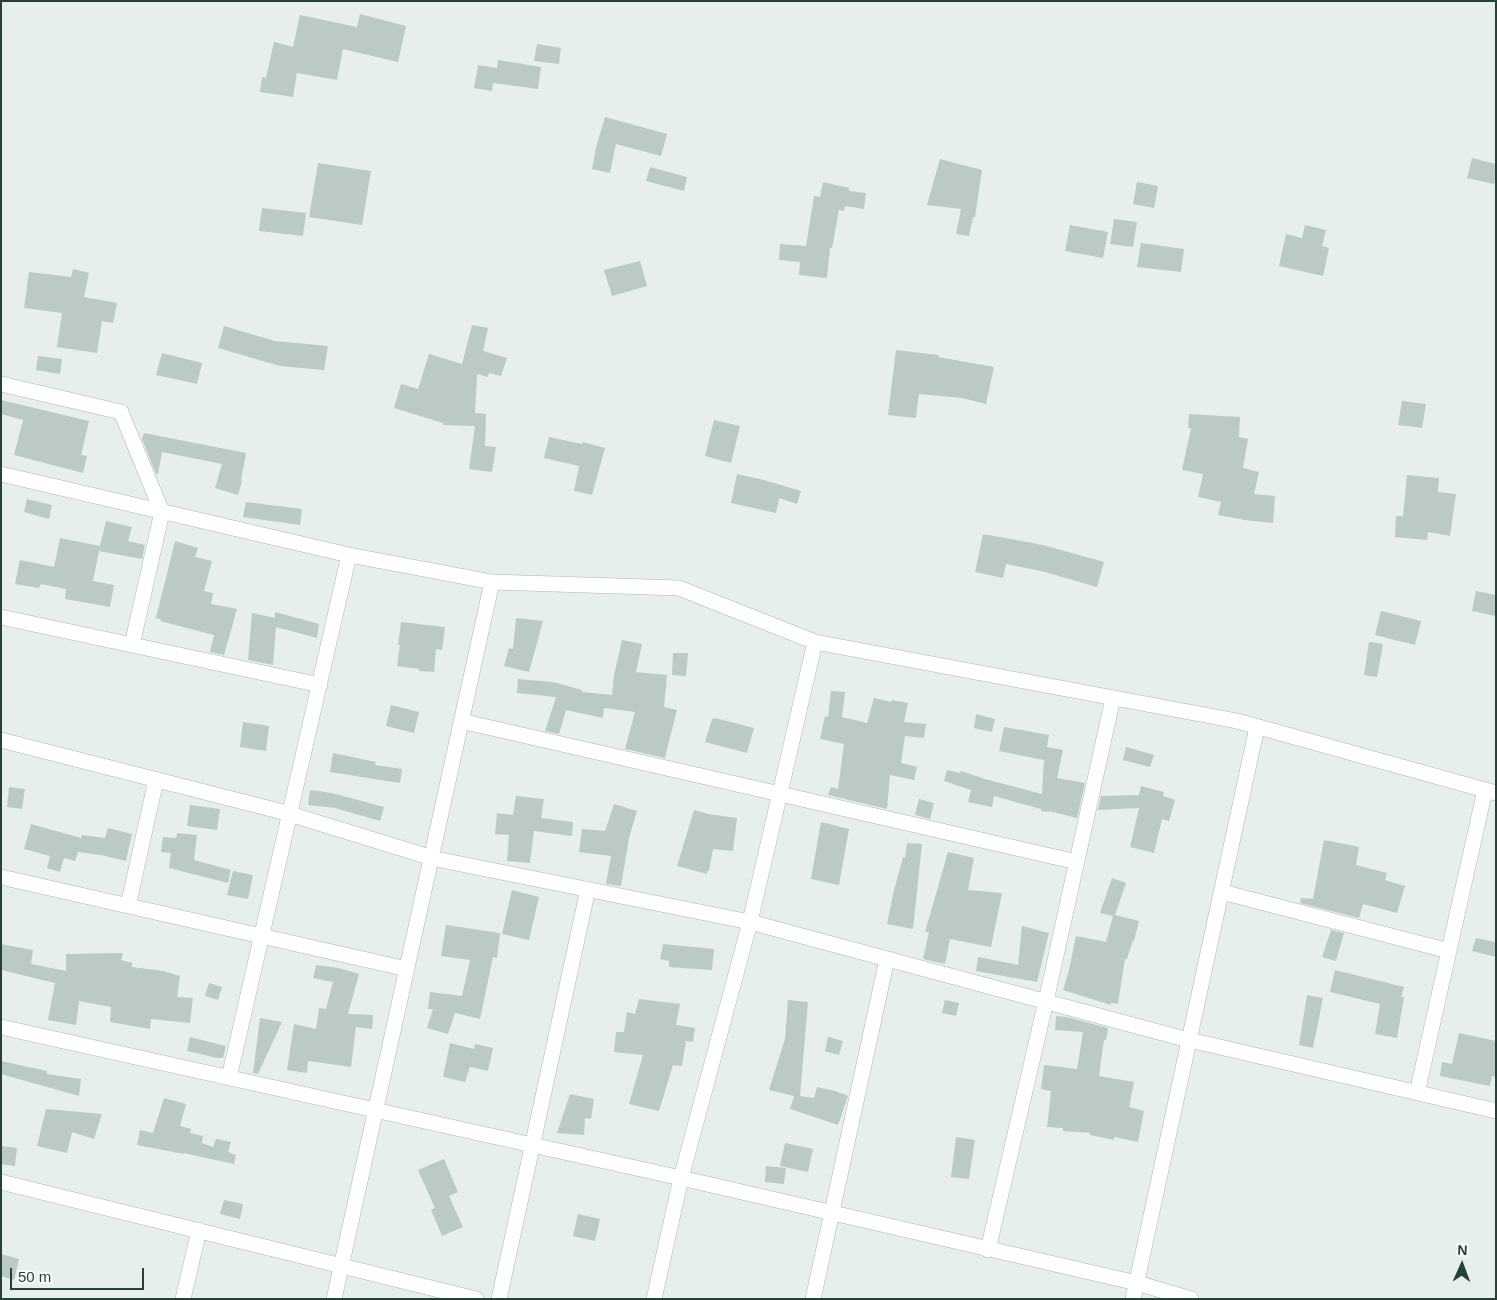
<!DOCTYPE html>
<style>
body{margin:0}
#map{position:relative;width:1497px;height:1300px;overflow:hidden;background:#e6efeb;font-family:Helvetica,sans-serif}
canvas{display:block}
.frame{position:absolute;inset:0;border:2px solid #24423a;pointer-events:none}
.north{position:absolute;left:1437px;top:1240px;width:50px;height:50px;-webkit-text-stroke:4px #f7fbf9;paint-order:stroke;rotate:2deg;font-size:14px;font-weight:700;line-height:20px;text-align:center;color:#24423a}
.north::after{content:'';display:block;margin:auto;width:18px;height:22px;background:#24423a;clip-path:polygon(50% 0,100% 100%,50% 72%,0 100%)}
.scale{position:absolute;left:10px;top:1268px;width:134px;height:22px;box-sizing:border-box;border:2px solid #24423a;border-top:0;padding-left:6px;font-size:15px;line-height:18px;white-space:nowrap;color:#24423a;-webkit-text-stroke:4px #f7fbf9;paint-order:stroke}
</style>
<div id="map">
<canvas width="1497" height="1300"></canvas>
<div class="frame"></div>
<div class="north">N</div>
<div class="scale">50 m</div>
</div>
<script>
const c = document.querySelector('canvas').getContext('2d');
c.lineJoin = 'round';
function fillPath(path, color) {
  c.fillStyle = color;
  c.fill(path, 'evenodd');
}
function trace(path, color, width, dash) {
  c.strokeStyle = color;
  c.lineWidth = width;
  c.lineCap = dash ? 'butt' : 'round';
  c.setLineDash(dash || []);
  c.stroke(path);
}
fillPath(new Path2D(`
 M360 14 406 26 398 62 343 49 337 80 297 73 293 97 260 92 262 77 266 78 274 42 293 47 300 15 357 27Z
 M537 44 561 48 559 64 534 61Z
 M498 60 541 67 538 89 493 83 492 91 474 88 478 65 497 68Z
 M605 117 667 134 661 156 616 144 610 173 592 169 596 147Z
 M1472 158 1496 164V176L1494 184 1467 178Z
 M940 159 982 170 975 217H973L969 236 956 234 961 209 927 205Z
 M318 163 371 171 362 225 309 217Z
 M650 167 687 177 684 191 646 181Z
 M823 182 849 188V191L866 193 864 209 845 206 844 211 839 210 832 248H830L827 278 799 275 800 262 779 260 780 244 806 246 814 196 820 197Z
 M1137 182 1158 186 1154 208 1133 204Z
 M262 208 306 213 303 236 259 231Z
 M1114 219 1137 222 1133 247 1110 244Z
 M1070 225 1108 232 1103 258 1065 251Z
 M1305 225 1326 230 1322 246 1329 248 1323 276 1279 266 1286 234 1302 238Z
 M1141 243 1184 249 1181 272 1137 267Z
 M640 261 647 286 612 296 604 270Z
 M73 269 89 273 84 297 117 303 113 323 102 321 97 353 57 347 62 313 24 308 29 272 71 277Z
 M472 325 488 328 483 351 507 358 501 376 489 373 488 377 477 374 475 413 486 414 485 446 496 447 492 472 469 469 475 426 443 425V423L394 408 401 384 418 389 429 354 462 364Z
 M224 326 275 341 328 346 324 370 280 366 218 348Z
 M896 350 939 355 938 357 994 367 986 404 962 398 919 394 916 418 888 415Z
 M162 353 202 363 197 384 156 375Z
 M38 356 62 359 60 374 36 370Z
 M1 400 89 421 81 455 87 456 83 473 14 455 23 420 1 414Z
 M1402 401 1426 404 1422 428 1398 425Z
 M1189 414 1240 417 1239 437 1248 439 1243 468 1259 472 1254 494 1275 496 1273 523 1245 520 1218 515 1221 502 1198 497 1203 474 1182 470 1191 428H1188Z
 M714 420 740 426 731 463 705 456Z
 M144 433 246 453 241 480 242 481 238 495 215 488 222 464 162 452 158 474H156L142 439Z
 M549 437 582 444 583 442 605 448 592 495 574 491 579 466 544 458Z
 M737 474 764 480 801 491 797 504 779 498 776 513 731 503Z
 M1407 475 1439 478 1438 492 1456 494 1450 536 1428 532 1427 540 1395 537 1396 516H1403Z
 M27 499 52 505 49 519 24 512Z
 M246 502 302 509 300 525 243 517Z
 M106 521 132 527 128 541 145 545 142 559 99 551 93 581 114 585 110 607 65 599 66 589 41 584 39 588 15 584 20 560 54 567 60 538 100 546Z
 M983 534 1043 545 1104 562 1097 587 1041 571 1006 564 1003 578 975 572Z
 M175 541 198 548 195 557 212 561 204 591 213 593 211 604 237 609 224 655 210 652 214 635 160 621 161 619 156 618Z
 M1476 591 1496 595V616L1472 611Z
 M1381 611 1421 621 1415 645 1375 635Z
 M275 612 319 624 317 638 276 627 273 665 248 660 252 613 275 618Z
 M516 618 543 621 529 672 504 666 509 648 513 649Z
 M401 622 445 627 442 650 436 649 434 672 419 671V669L397 666 400 645H398Z
 M622 640 642 644 636 672 667 675 664 707 677 710 665 758 625 749 635 712 604 708 603 718 566 710 559 734 545 731 556 697 517 693 518 679 553 682 582 690V692L612 695 614 675Z
 M1369 642 1383 644 1377 677 1364 675Z
 M673 653H688L686 676 672 675Z
 M831 691 845 692 842 717 867 723 874 698 891 702 892 700 908 703 904 722 926 724 924 738 905 736 901 763 917 767 914 780 890 775 887 809 828 795 831 787 838 789 844 744 820 739 825 716 828 717Z
 M391 705 419 712 414 733 386 726Z
 M976 714 995 719 992 732 974 728Z
 M715 718 754 728 747 753 705 742 712 719Z
 M243 722 269 726 266 751 240 747Z
 M1004 727 1049 735 1047 747 1063 750 1057 778 1085 783 1077 818 1049 811V812L1041 811V809L994 796 992 807 968 802 971 790 944 781 947 770 960 773 961 771 985 779 1042 794 1044 760 999 751Z
 M1126 747 1154 755 1150 767 1123 760Z
 M333 753 376 762 375 765 402 769 400 783 330 772Z
 M1141 786 1164 792 1163 796 1175 800 1169 821 1162 819 1154 853 1130 847 1139 808 1098 810 1101 796 1139 795Z
 M9 787 25 789 22 809 7 807Z
 M310 790 332 793 384 807 380 821 335 808 308 805Z
 M516 796 544 799 541 818 573 822 572 836 534 831 530 863 507 861 509 835 495 834 497 813 513 815Z
 M919 799 934 803 930 819 915 815Z
 M614 804 637 811 629 838 621 886 606 884 611 856 579 852 582 829 605 831Z
 M190 805 220 809 217 830 187 826Z
 M694 810 708 814 737 818 733 851 713 849 709 871H707V874L677 866Z
 M821 822 849 829 839 885 811 879Z
 M31 824 81 838 82 835 105 838 108 828 132 834 126 861 101 855 78 852 75 861 64 858 60 872 47 868 50 856 24 849Z
 M177 833 197 835 194 860 231 870 228 883 169 868 171 853 161 852 163 837 176 838Z
 M1324 840 1359 847 1356 865 1387 873 1385 880 1405 886 1397 913 1363 904 1359 918 1300 903 1301 898 1313 899Z
 M907 843 922 844 913 929 887 924 893 894 903 857 905 858Z
 M948 852 974 858 968 890 1002 893 991 947 950 939 945 964 923 959 929 932H925Z
 M233 871 253 875 248 899 227 895Z
 M1112 878 1126 883 1115 915 1139 921 1134 941 1133 940 1127 959H1125L1118 1004 1111 1003V1005L1063 990 1069 970 1076 936 1106 942 1113 916 1100 913Z
 M512 890 539 897 529 940 502 934Z
 M446 925 500 933 497 958 493 957 480 1019 455 1013 448 1034 427 1028 433 1009H428L430 992 462 996 470 960 441 956Z
 M1022 926 1049 933 1037 982 976 971 978 957 1018 965Z
 M1331 930 1344 933 1336 961 1322 957Z
 M1476 938 1496 942V957L1472 951Z
 M1 944 33 950 31 964 66 971V954L123 953 121 960 132 963V967L164 971 180 976 177 997 193 998 190 1023 151 1019 150 1029 110 1022 111 1007 79 1001 76 1025 48 1020 55 983 1 970Z
 M663 944 714 949 712 970 669 967V961L660 959Z
 M316 965 339 968 359 974 348 1014 373 1015 372 1029 356 1027 351 1067 308 1061 307 1073 287 1070 294 1024 316 1029 319 1008 326 1009 333 982 313 978Z
 M1335 970 1404 987 1401 997H1404L1397 1038 1375 1034 1380 1004 1330 992Z
 M209 983 222 987 218 1000 205 996Z
 M1307 995 1323 998 1313 1048 1299 1045Z
 M639 999 680 1004 676 1025 695 1028 693 1042 686 1041 682 1066 673 1065 659 1111 629 1104 643 1055 614 1052 616 1032H624L627 1012 635 1014Z
 M788 1000 808 1002 800 1096 814 1098 817 1087 835 1091 848 1096 838 1125 790 1109 794 1096 769 1090 785 1039Z
 M945 1000 959 1003 956 1016 942 1013Z
 M1056 1016 1067 1017 1108 1028 1106 1040H1104L1099 1076 1134 1082 1129 1107 1144 1111 1138 1142 1114 1137V1140L1090 1135V1133L1063 1131V1128L1047 1127 1051 1091 1041 1089 1044 1065 1077 1069 1083 1032 1055 1030Z
 M260 1018 282 1022 258 1074 253 1073Z
 M1459 1033 1496 1041V1077L1492 1076 1490 1086 1440 1076 1442 1062 1452 1064Z
 M190 1037 226 1046 223 1058H217L187 1051Z
 M828 1037 843 1041 839 1055 825 1051Z
 M450 1043 474 1049 475 1044 493 1048 488 1071 470 1067 465 1082 443 1077Z
 M1 1061 47 1071V1074L81 1079 79 1096 1 1074Z
 M570 1094 594 1099 591 1119 585 1118 584 1135 557 1133Z
 M164 1098 186 1104 180 1126 191 1129 190 1133 203 1136 202 1143 213 1147 216 1139 231 1142 228 1152 236 1155 234 1164 184 1153V1154L137 1145 140 1130 153 1133Z
 M46 1109 102 1114 94 1139 72 1132 67 1153 37 1146Z
 M956 1137 975 1140 969 1179 951 1177Z
 M785 1143 813 1149 808 1172 780 1166Z
 M1 1146 17 1148 15 1166 1 1164Z
 M444 1159 458 1192 449 1196 463 1227 442 1236 431 1210 435 1208 418 1170Z
 M766 1166 786 1168 784 1184 765 1182Z
 M224 1200 243 1204 240 1219 220 1214Z
 M578 1214 600 1219 595 1241 573 1236Z
 M1 1254 19 1259 14 1280 1 1276Z`), '#bbcac4');
const minor = new Path2D(`
 M1 384 121 412 162 512 132 645
 M1 474 349 555 492 582 679 588 815 642 1237 721 1496 793
 M1 617 320 685
 M461 721 1077 862
 M1 740 283 812 436 859 750 922 1181 1038 1496 1111
 M1 877 407 969
 M1222 892 1449 951
 M128 906 156 780
 M1 1027 681 1178 1137 1283 1191 1299
 M229 1078 349 555
 M1417 1093 1485 790
 M1 1182 476 1299
 M988 1250 1046 1001 1113 698
 M183 1299 199 1230
 M334 1299 492 582
 M499 1299 588 889
 M654 1299 681 1178 750 922 815 642
 M813 1299 887 959
 M1133 1299 1257 727`);
trace(minor, '#a8b8b2', 16);
trace(minor, '#fff', 15);
</script>
